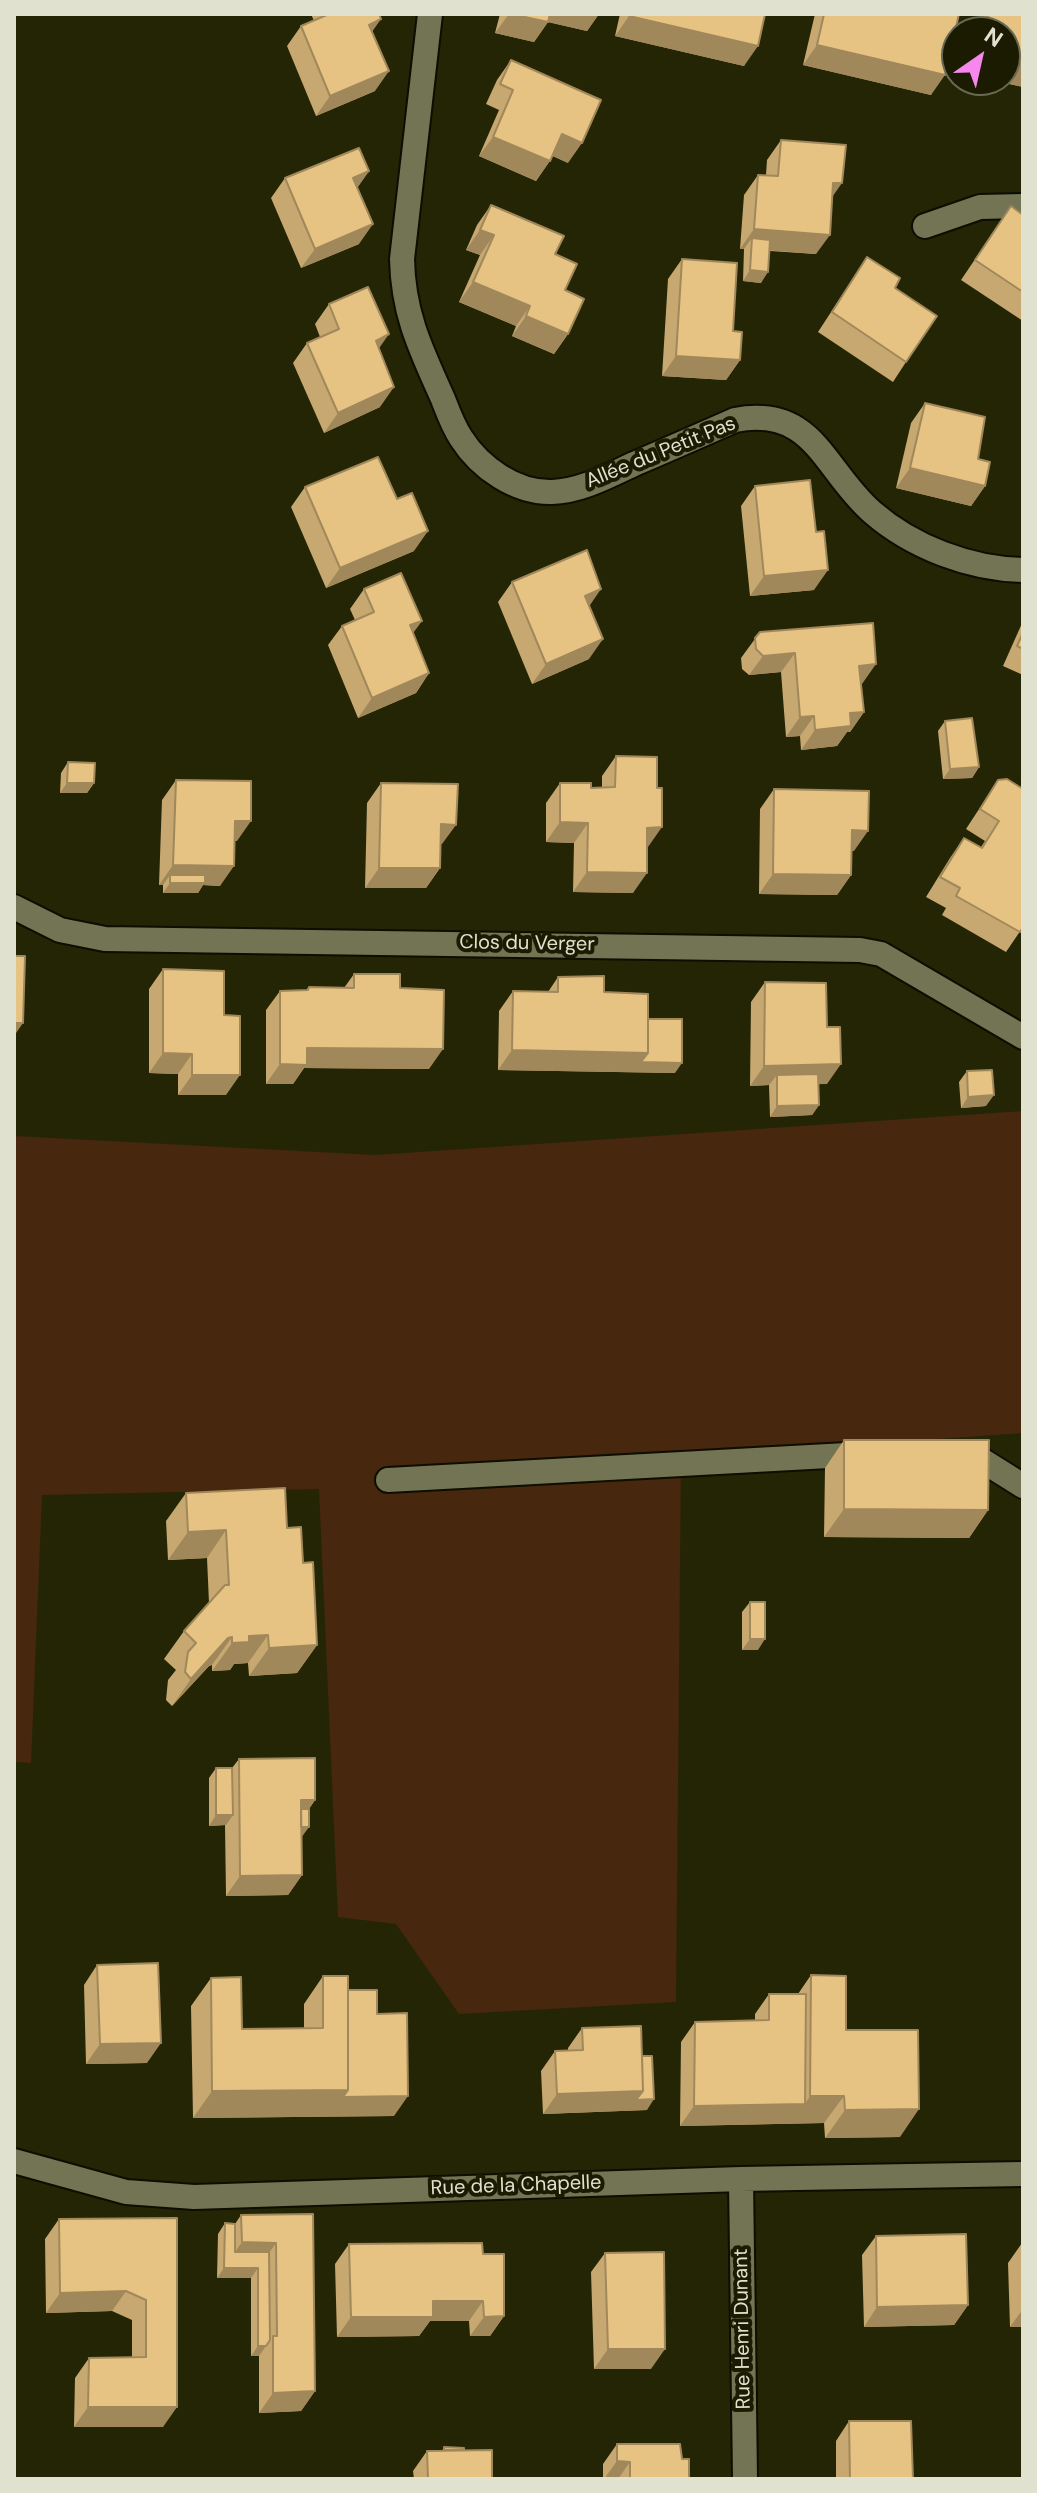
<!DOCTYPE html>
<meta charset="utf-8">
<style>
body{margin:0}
#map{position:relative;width:1037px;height:2493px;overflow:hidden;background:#242505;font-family:"DM Sans",sans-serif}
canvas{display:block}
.frame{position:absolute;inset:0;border:16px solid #e0e1cf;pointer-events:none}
.north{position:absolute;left:941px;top:16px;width:80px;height:80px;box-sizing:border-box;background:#1a1b00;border:2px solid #696a53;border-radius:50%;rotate:34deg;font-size:22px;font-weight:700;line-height:32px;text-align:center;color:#e0e1cf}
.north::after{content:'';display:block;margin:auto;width:28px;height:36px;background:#f688ed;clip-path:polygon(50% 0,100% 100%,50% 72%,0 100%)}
</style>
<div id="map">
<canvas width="1037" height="2493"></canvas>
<div class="frame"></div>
<div class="north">N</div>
</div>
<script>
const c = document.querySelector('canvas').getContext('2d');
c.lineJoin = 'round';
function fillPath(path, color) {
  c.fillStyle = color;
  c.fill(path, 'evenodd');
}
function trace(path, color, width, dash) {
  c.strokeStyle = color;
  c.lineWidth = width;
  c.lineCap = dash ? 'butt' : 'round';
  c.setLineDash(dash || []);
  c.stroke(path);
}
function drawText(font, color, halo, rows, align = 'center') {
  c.font = font + ' "DM Sans",sans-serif';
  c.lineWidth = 8;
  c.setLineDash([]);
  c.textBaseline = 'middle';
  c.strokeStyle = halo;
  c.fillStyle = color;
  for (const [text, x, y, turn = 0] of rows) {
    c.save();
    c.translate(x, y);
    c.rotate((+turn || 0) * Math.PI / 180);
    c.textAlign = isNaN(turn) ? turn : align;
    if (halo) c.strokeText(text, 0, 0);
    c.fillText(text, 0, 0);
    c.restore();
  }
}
fillPath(new Path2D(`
 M1023 1111V1433L681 1457 676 2002 459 2014 396 1924 338 1917 319 1489 42 1495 31 1763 14 1762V1136L375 1155Z`), '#47270e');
const service = new Path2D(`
 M961 1454 980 1459 1023 1486
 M388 1480 865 1454`);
const minor = new Path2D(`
 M430 14 402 259C403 314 421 350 443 399 448 412 453 426 461 438 480 468 516 493 552 492 581 491 608 476 634 464 667 450 701 435 735 420 814 405 823 469 872 512 912 547 970 569 1023 570
 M925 226 980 207 1023 206
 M14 907 60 930 105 939 860 950 881 954 1023 1037
 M14 2161 126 2192 194 2197 741 2179 1023 2174
 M741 2179 745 2479`);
trace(service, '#0d0d00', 28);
trace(minor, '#0d0d00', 28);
trace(service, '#727453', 24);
trace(minor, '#727453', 24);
fillPath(new Path2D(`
 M311 14H379L372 32 375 91 316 116 287 46 301 26 314 21Z
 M500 14H599L587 31 548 22 534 42 495 33Z
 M620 14H765L744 66 615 36Z
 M815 14H959L931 95 803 65Z
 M980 14H1023V87L991 80H1005V32H975Z
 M511 60 568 163 553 156 536 181 479 156 499 110 486 104 497 80Z
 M781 140 832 198 816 254 770 251 761 283 743 281 744 249H740L744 195 758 175H766L767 160Z
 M369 171 357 188 359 244 301 268 271 198 285 178Z
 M491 205 555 254 565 290 568 334 554 354 512 336 516 326 459 302 480 255 466 250 477 225Z
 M1011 206 1023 215V321L961 280Z
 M867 257 895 288 906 362 893 382 818 332Z
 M682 259 733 331 740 360 726 380 662 376 668 279Z
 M329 304 380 407 324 433 293 363 307 343 320 337 315 324Z
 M925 403 978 459 985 486 971 506 896 488 911 423Z
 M755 486 814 590 750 596 741 506Z
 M305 487 414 551 326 588 291 507Z
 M512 582 589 606V659L532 684 498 602Z
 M364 589 413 633 429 673 416 693 358 718 328 645 342 626 355 620 350 609Z
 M1023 621V675L1003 666Z
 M760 632 862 684H861L864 712 850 732H847L837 746 801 750 800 736 786 737 781 672 749 675 742 669 741 658Z
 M945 721 979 767 972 778 943 779 938 731Z
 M616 756 648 847 633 893 573 892 574 843 546 842V803L560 783 591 788 602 787V776Z
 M68 762 94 783 87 793H60L61 773Z
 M176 780 237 841H234L220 886 203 885 198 893H163V885H159L162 800Z
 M998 780 1023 927 1006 952 942 915 946 908 926 897 950 858 964 838 981 847 985 841 966 829Z
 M381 783 442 844H441L440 868 426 888H365L367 803Z
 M774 789 854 851H852L851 875 837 895 759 894 760 809Z
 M163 969 226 1095H178V1074L149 1073V989Z
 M354 974 400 988 429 1069 304 1068 293 1084H266V1010L280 991 306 990 309 987 344 988Z
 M558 977 648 1019 675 1073 498 1070 499 1011 513 991 548 992Z
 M765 982 827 1084H818L819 1105 812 1115 770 1117 769 1085 750 1086 751 1002Z
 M967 1071 986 1106 961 1108 959 1082Z
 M844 1440 988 1510 969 1538 824 1537 825 1468Z
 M186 1493 287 1528 303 1563 317 1645 297 1673 249 1676 248 1663 234 1664 230 1670 212 1671V1665L209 1666 172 1706 166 1700 168 1680 176 1670 164 1659 184 1631 209 1603 207 1558 168 1560 166 1521Z
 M750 1602 758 1650H742V1612Z
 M239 1759 315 1800 309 1809 301 1838 302 1875 288 1895 226 1896 225 1825 209 1826V1778L216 1768H232Z
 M97 1965 147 2063 86 2064 84 1985Z
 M811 1975 846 2030 900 2137 825 2138 824 2123 680 2126 681 2042 695 2022 755 2021V2014L769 1994H798Z
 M323 1976 348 1990 377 2014 394 2116 193 2118 191 2006 211 1978 242 2029H304V2004Z
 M582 2028 642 2056 647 2110 543 2114 541 2071 555 2051 568 2050V2048Z
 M313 2214 315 2391 301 2411 259 2413V2356H251V2278H217L218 2234 225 2223 235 2224 241 2215Z
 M177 2218 163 2427H74L75 2378 89 2358H132V2320L112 2311 46 2313 45 2239 59 2219Z
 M876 2236 968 2305 954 2325 864 2327 862 2255Z
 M1022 2243 1023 2327H1010L1008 2263Z
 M349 2244 483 2254 504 2316 490 2336H470L469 2321H430L419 2336 337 2337 335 2264Z
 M605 2253 651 2369H594L591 2272Z
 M849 2421 913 2479H836V2441Z
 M617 2444 682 2459 689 2479H603V2464Z
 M444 2447 464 2450 492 2479H414L413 2471 427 2451H442Z`), '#c6a870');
fillPath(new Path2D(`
 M509 14 548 22 534 42 495 33Z
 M544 14H599L587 31 539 20Z
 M629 16 758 46 744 66 615 36Z
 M381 19 367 39 369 25Z
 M817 45 945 75 931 95 803 65Z
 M1005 60 1023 64V87L991 80H1005Z
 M389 71 375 91 316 116 330 96Z
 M562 134 582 143 568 163 548 154Z
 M493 137 550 161 536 181 479 156Z
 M369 171 355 191 353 178Z
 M833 183H842L828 203Z
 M373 224 359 244 301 268 315 249Z
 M754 229 830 235 816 254 751 249 752 238 744 249H740Z
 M480 230 494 235 480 255 466 250Z
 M750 270 768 272 761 283 743 281Z
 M473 282 530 306 516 326 459 302Z
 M526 316 568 334 554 354 512 336Z
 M389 334 375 354 376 341Z
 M676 356 740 360 726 380 662 376Z
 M394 387 380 407 324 433 338 413Z
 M910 468 985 486 971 506 896 488Z
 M428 531 414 551 326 588 340 568Z
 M828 570 814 590 750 596 764 576Z
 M601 589 588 608 585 596Z
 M422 621 408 640 410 625Z
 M603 639 589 659 532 684 546 664Z
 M795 653 781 672 749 675 763 656Z
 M876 664 862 684 845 686 859 666Z
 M429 673 416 693 358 718 372 698Z
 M864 712 850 732H847L837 746 801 750 815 730 850 713Z
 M814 716 800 736 786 737 800 717Z
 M979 767 972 778 943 779 950 769Z
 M67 783H94L87 793H60Z
 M235 821H251L237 841H221Z
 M560 822 588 823 574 843 546 842Z
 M441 824 456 825 442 844H427Z
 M662 827 648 847H633L647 828Z
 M852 830 868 831 854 851 838 850Z
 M173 865 234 866 220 886 203 885 198 893H163L170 883V875L163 885H159Z
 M379 868H440L426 888H365Z
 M587 872 647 873 633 893 573 892Z
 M773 874 851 875 837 895 759 894Z
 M14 1023H23L14 1036Z
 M307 1048 443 1049 429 1069 304 1068 293 1084H266L280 1064Z
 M512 1050 648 1053 682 1063 675 1073 498 1070Z
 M163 1053 192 1054 178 1074 149 1073Z
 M841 1064 827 1084 777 1085V1075L769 1085 750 1086 764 1066Z
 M192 1075H240L226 1095H178Z
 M994 1095 986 1106 961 1108 968 1097Z
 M819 1105 812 1115 770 1117 777 1106Z
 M844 1509 988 1510 969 1538 824 1537Z
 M226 1530 207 1558 168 1560 188 1532Z
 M268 1635 248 1663 234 1664 230 1670 212 1671 232 1643 249 1636Z
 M232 1637 212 1665 209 1666 172 1706 191 1679 228 1638Z
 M750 1639H765L758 1650H742Z
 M317 1645 297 1673 249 1676 269 1648Z
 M301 1800H315L301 1820Z
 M216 1815H233L226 1825 209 1826Z
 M295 1827H309L301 1838Z
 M302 1875 288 1895 226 1896 240 1876Z
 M161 2043 147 2063 86 2064 100 2044Z
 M348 2090 408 2096 394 2116 193 2118 212 2091Z
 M643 2091 654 2099 647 2110 543 2114 557 2094Z
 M810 2096H844L824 2123 680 2126 694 2106 805 2104Z
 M919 2109 900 2137 825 2138 845 2110Z
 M242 2242 276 2243 262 2263 228 2262Z
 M224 2268H258L251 2278H217Z
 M126 2291 112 2311 46 2313 60 2293Z
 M433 2301H483L469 2321H430L419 2336 337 2337 351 2317Z
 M968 2305 954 2325 864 2327 877 2307Z
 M1023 2309V2327H1010Z
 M504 2316 490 2336H470L484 2317Z
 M258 2346H266L259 2356H251Z
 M608 2349H665L651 2369H594Z
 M315 2391 301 2411 259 2413 273 2393Z
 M88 2407H177L163 2427H74Z
 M617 2461 630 2462 618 2479H604Z`), '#a1885b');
const building = new Path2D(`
 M329 14H379L381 19 369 25 389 71 330 96 301 26Z
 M511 14H550L548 22Z
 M629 14H765L758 46 629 16Z
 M824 14H959L945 75 817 45Z
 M989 14H1023V64L1005 60V32H985Z
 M511 60 601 100 582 143 562 134 550 161 493 137 513 90 500 84Z
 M781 140 846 145 842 183H833L830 235 754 229 758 175 778 176Z
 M359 148 369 171 353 178 373 224 315 249 285 178Z
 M491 205 564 236 555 254 577 264 565 290 584 299 568 334 526 316 530 306 473 282 494 235 480 230Z
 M1011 206 1023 215V292L975 260Z
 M752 238 770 240 768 272 750 270Z
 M867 257 900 278 895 288 937 316 906 362 832 312Z
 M682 259 737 263 733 331 742 332 740 360 676 356Z
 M368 287 389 334 376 341 394 387 338 413 307 343 339 329 329 304Z
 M925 403 985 417 978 459 990 462 985 486 910 468Z
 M378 457 397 499 412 493 428 531 340 568 305 487Z
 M810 480 816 532 824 531 828 570 764 576 755 486Z
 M587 550 601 589 585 596 603 639 546 664 512 582Z
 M401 573 422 621 410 625 429 673 372 698 342 626 374 612 364 589Z
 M873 623 876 664 859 666 864 712 850 713 851 726 815 730 814 716 800 717 795 653 763 656 756 649 755 638 760 632Z
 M1023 633V649L1017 646Z
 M972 718 979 767 950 769 945 721Z
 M616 756 657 757V788H662V827L647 828V873L587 872 588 823 560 822V783H591V788L615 787Z
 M68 762 95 763 94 783H67Z
 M1007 779 1023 789V927L1020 932 956 896 960 888 940 877 964 838 982 848 999 821 980 809 998 780Z
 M176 780 251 781V821H235L234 866 173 865Z
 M381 783 458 784 456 825 441 824 440 868H379Z
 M774 789 869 791 868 831 852 830 851 875 773 874Z
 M170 875H205V883H170Z
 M14 956H25L23 1023H14Z
 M163 969 224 971V1015L240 1016V1075H192V1054L163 1053Z
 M354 974H400V988L444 990 443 1049 307 1048V1065L280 1064V991L308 990 309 987 354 988Z
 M604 976V992L648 994V1053L512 1050 513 991 558 992V977Z
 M765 982 826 983 827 1027H840L841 1064 764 1066Z
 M648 1019H682V1063L641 1062 648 1053Z
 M992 1070 994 1095 968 1097 967 1071Z
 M818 1074 819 1105 777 1106V1075Z
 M844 1440H989L988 1510 844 1509Z
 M285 1488 287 1528 301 1527 303 1563 313 1562 317 1645 269 1648 268 1635 249 1636V1642L232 1643V1637L228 1638 191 1679 185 1672 188 1652 196 1643 184 1631 225 1585H229L226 1530 188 1532 186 1493Z
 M750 1602H765V1639H750Z
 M315 1758V1800H301L302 1875 240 1876 239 1759Z
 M216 1768H232L233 1815H216Z
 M301 1809H309V1827H301Z
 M158 1963 161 2043 100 2044 97 1965Z
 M811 1975 846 1976V2030H918L919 2109 845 2110 844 2096H810Z
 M323 1976H348V2090L212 2091 211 1978 241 1977 242 2029 323 2028Z
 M348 1990H377V2014L407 2013 408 2096 343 2097 348 2090Z
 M769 1994H806L805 2104 694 2106 695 2022 769 2020Z
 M641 2026 643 2091 557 2094 555 2051 583 2050 582 2028Z
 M642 2056H652L654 2099 636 2100 643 2091Z
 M313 2214 315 2391 273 2393V2336H277L276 2243 242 2242 241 2215Z
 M177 2218V2407H88L89 2358 146 2357V2300L126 2291 60 2293 59 2219Z
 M225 2223 235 2224V2252H269L270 2340 266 2346H258V2268H224Z
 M966 2234 968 2305 877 2307 876 2236Z
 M482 2243 483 2254H504V2316L484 2317 483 2301H433V2317H351L349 2244Z
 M664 2252 665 2349H608L605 2253Z
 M849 2421H911L913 2479H850Z
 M617 2444H680L682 2459H689V2479H630V2462L617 2461Z
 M444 2447 464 2448V2450H444Z
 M492 2450V2479H428L427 2451Z`);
fillPath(building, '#e6c382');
trace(building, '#a1885b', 2);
drawText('20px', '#e0e1cf', '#1a1b00', [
 ["Allée du Petit Pas",661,453,-22],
 ["Clos du Verger",527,944,1],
 ["Rue de la Chapelle",516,2186,-2],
 ["Rue Henri Dunant",743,2329,-91]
]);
</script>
